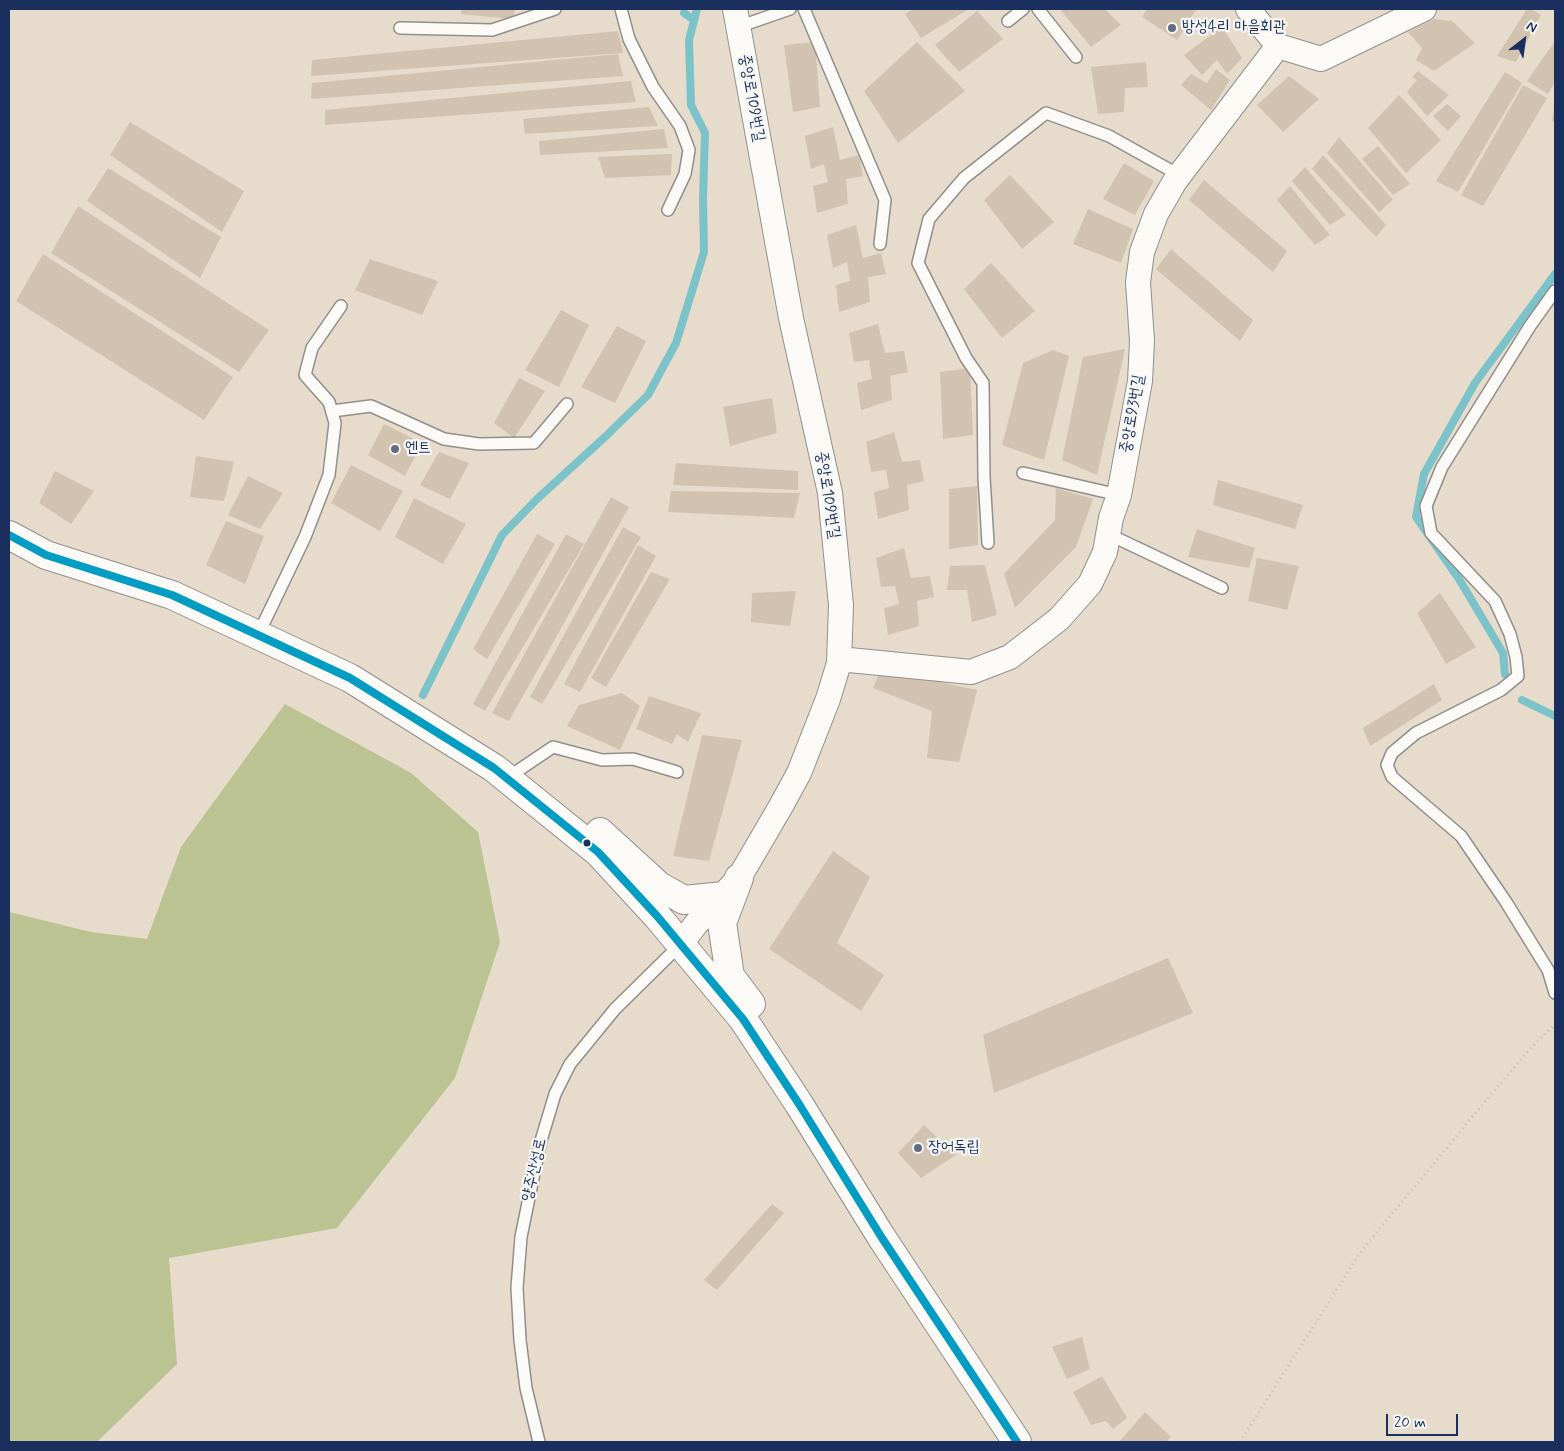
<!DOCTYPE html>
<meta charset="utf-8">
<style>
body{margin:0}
#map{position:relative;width:1564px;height:1451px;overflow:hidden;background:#e7dbcb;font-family:Mynerve,sans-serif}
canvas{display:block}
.frame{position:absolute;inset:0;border:10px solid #1b2f5e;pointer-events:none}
.north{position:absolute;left:1499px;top:15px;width:50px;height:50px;-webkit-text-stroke:4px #f6f6f2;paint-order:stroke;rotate:30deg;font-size:14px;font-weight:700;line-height:20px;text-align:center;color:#1b2f5e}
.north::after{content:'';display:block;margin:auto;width:18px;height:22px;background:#1b2f5e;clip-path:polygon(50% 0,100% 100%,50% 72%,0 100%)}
.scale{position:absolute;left:1386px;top:1414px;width:72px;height:22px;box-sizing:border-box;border:2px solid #1b2f5e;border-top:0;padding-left:6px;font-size:15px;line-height:18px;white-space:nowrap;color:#1b2f5e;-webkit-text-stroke:4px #f6f6f2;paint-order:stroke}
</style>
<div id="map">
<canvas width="1564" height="1451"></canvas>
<div class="frame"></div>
<div class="north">N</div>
<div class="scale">20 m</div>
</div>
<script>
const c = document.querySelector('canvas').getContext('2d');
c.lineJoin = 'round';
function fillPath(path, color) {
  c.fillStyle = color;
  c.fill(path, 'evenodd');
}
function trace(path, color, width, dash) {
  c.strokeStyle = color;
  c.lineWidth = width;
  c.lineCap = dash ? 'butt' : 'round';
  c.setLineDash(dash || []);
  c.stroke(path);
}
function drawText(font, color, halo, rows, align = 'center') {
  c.font = font + ' Mynerve,"Poor Story",sans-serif';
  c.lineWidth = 4.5;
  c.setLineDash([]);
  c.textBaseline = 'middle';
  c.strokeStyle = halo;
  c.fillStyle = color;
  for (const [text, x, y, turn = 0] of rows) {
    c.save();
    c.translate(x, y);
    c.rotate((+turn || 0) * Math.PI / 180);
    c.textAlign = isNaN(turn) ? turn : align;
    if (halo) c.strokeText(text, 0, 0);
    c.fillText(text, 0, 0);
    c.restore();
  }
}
fillPath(new Path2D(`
 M285 704 411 773 478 832 500 942 455 1078 337 1228 169 1258 177 1364 97 1442H9V912L91 932 147 939 181 847Z`), '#bac391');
trace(new Path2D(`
 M684 13 694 20
 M1505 674 1503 653 1459 579 1416 517 1424 474 1475 383 1555 274
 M423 695 502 535 537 499 606 436 648 395 676 343 704 252 703 198 705 133 691 105 689 40 697 9
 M1522 700 1555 716`), '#7bc3c9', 8);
fillPath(new Path2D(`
 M462 9H515L513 19 461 14Z
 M913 9H969L921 38 905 14Z
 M1060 9H1105L1121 25 1091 47Z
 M1147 9H1193L1196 10 1177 40 1142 17Z
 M1527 9H1531L1541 15 1516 62 1497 56Z
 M977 11 1003 39 959 72 935 45Z
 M1434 19 1452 21 1475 43 1434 71 1416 60 1422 48 1408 32Z
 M1222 27 1242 58 1227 74 1217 60 1202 75 1184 55Z
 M618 31 623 53 311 76 312 60Z
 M1555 41V82L1548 94 1527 81Z
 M815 42 820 107 793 112 784 45Z
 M917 42 965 91 898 143 864 91Z
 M618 54 623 76 311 99 312 83Z
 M1146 62 1148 87 1125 88 1124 112 1098 114 1091 67Z
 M1216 69 1230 80 1211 110 1181 85 1191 74 1207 83Z
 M1418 71 1449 95 1427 116 1407 92 1417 80 1412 77Z
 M1505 72 1522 83 1458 192 1436 181Z
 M1289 76 1319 99 1283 132 1257 105Z
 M631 81 636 102 325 125V110Z
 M1523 85 1547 98 1483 206 1461 195Z
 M1399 95 1441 140 1406 173 1368 128Z
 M1447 104 1461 116 1448 131 1433 116Z
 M649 107 658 126 525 134 523 119Z
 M1554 107H1555V123L1552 121Z
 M130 122 244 191 222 232 110 155Z
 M833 127 840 160 859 155 863 176 846 179 848 204 817 213 813 186 828 182 824 164 811 169 805 136Z
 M664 129 668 148 540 155 539 141Z
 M1339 137 1393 200 1379 212 1327 153Z
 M1378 146 1410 184 1393 195 1362 159Z
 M672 154 671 175 605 178 598 157Z
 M1323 155 1386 225 1376 237 1312 169Z
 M1124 163 1154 181 1135 215 1103 199Z
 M1305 167 1346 215 1330 225 1292 181Z
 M108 168 221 237 200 278 87 201Z
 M1010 175 1054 222 1022 249 984 200Z
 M1204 180 1287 251 1273 272 1189 200Z
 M1290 186 1330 235 1315 245 1277 200Z
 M78 206 269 330 239 372 51 253Z
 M1088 209 1133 229 1121 263 1073 244Z
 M856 225 863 258 881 253 886 274 868 277 870 302 839 312 836 285 850 281 847 262 833 268 827 235Z
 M1171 249 1253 320 1240 341 1156 269Z
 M43 254 233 377 204 420 16 301Z
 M370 259 438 281 422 315 355 290Z
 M991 263 1035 311 1002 338 964 289Z
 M561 310 589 325 559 387 525 370Z
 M878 324 885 353 904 351 908 372 890 376 892 400 861 410 857 383 872 379 869 360 854 362 849 333Z
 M617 326 646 341 615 403 581 387Z
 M1125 349 1097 475 1062 460 1083 357Z
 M1053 350 1069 356 1044 460 1002 445 1023 363Z
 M970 368 973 435 943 439 940 372Z
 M519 378 545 391 514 438 494 423Z
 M772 398 777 433 730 446 723 407Z
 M384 424 422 443 405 476 368 455Z
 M894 432 902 462 920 460 924 481 907 485 909 510 878 519 874 492 889 488 886 470 871 472 866 442Z
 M439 452 469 463 450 499 420 485Z
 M196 456 234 462 224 501 190 497Z
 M676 463 798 471V490L673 485Z
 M351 465 403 491 380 531 331 503Z
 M55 471 94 491 71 524 39 503Z
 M248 476 283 493 260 529 228 515Z
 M1218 480 1303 505 1295 529 1213 505Z
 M977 486 978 545 949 549V489Z
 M1056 488 1093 499 1076 547 1015 608 1004 574 1055 520Z
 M671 491 800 493 794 518 668 512Z
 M611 497 629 507 509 721 492 713Z
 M414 498 466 524 443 564 395 537Z
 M226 521 264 536 245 584 206 565Z
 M623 527 641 537 542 704 530 697Z
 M1197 529 1255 548 1249 568 1188 557Z
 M537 534 555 544 487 659 473 649Z
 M566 534 584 544 485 711 473 704Z
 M638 545 656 556 580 692 564 684Z
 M904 548 911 578 930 576 934 597 917 601 919 626 888 635 884 608 899 604 895 586 881 587 876 558Z
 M1257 558 1299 566 1287 610 1248 601Z
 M985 565 997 615 972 622 967 590H947L950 566Z
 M651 572 670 579 606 687 591 678Z
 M796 591 790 626 751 622 752 593Z
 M1440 593 1476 647 1446 664 1417 613Z
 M881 669 977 690 959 762 927 758 932 711 873 688Z
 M1434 684 1442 700 1370 746 1363 728Z
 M622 693 640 706 620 750 567 726 579 705Z
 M649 696 701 713 688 742 677 734 672 744 636 729Z
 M702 735 742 740 709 861 673 856Z
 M833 851 870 877 837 943 884 975 861 1011 769 949Z
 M1168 958 1193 1013 994 1093 983 1035Z
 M924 1125 956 1155 921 1178 898 1153Z
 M772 1204 784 1213 717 1290 704 1280Z
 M1082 1337 1090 1369 1067 1379 1052 1347Z
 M1102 1376 1127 1418 1113 1429 1106 1421 1091 1425 1073 1392Z
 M1145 1412 1171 1437 1166 1442H1119Z`), '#d2c3b0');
const service = new Path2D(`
 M621 9 629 39 653 87 680 126 689 150 685 174 668 210
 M804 9 885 200 880 244
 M1038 9 1076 57
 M1008 21 1023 9
 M738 27 790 9
 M400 28 492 30 555 9
 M1555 291 1530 326 1442 467 1426 506 1431 533 1495 601 1510 634 1516 657 1518 676 1501 690 1416 733 1392 753 1387 765 1392 777 1461 836 1506 902 1548 970 1555 993
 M332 411 371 406 444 439 479 444 534 443 567 404
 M1023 473 1119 495
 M1108 534 1222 588
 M988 543 984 477 983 383 966 358 918 263 929 219 964 178 1046 113 1109 136 1179 175
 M258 635 305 537 329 475 335 423 329 402 305 375 312 348 341 306
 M507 778 553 747 602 760 633 759 677 772
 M539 1442 526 1388 520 1340 517 1288 521 1237 540 1144 555 1094 570 1064 615 1009 681 944`);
const minor = new Path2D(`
 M1248 9 1278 46
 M1278 46 1321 59 1424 9
 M839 659 971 672 1010 657 1059 619 1090 584 1105 552 1111 518 1119 495 1140 381 1142 341 1138 282 1142 252 1156 214 1175 181 1278 46
 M681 944 696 924 739 878 781 806 799 773 828 699 839 663 841 605 830 493 791 318 735 9`);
const tertiary = new Path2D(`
 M9 535 46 555 172 595 350 678 494 768 598 852 657 916 743 1019 799 1104 882 1238 1017 1442
 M600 832 659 886 684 900 724 896
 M739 878 722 923 730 976 751 1004`);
trace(service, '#918f8e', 14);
trace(minor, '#918f8e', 26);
trace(tertiary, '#918f8e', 30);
trace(new Path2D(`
 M1240 1442 1362 1250 1488 1098 1529 1050 1555 1024`), '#bfbec1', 3, [1, 4]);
trace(service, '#fbfaf7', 11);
trace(minor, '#fbfaf7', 24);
trace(tertiary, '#fbfaf7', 28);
trace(new Path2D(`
 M9 535 46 555 172 595 350 678 494 768 598 852 657 916 743 1019 799 1104 882 1238 1017 1442`), '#039dc3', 8);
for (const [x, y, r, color] of [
 [1172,28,5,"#626b84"],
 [395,449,5,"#626b84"],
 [587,843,4.5,"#1b2f5e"],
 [918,1148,5,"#626b84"]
]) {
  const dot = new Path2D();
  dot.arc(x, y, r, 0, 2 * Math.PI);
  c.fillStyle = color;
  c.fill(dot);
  trace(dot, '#f6f6f2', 2);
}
drawText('16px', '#1b2f5e', '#f6f6f2', [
 ["방성4리 마을회관",1182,28],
 ["엔트",405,449],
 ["장어독립",928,1148]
], 'left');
drawText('16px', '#1b2f5e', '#f6f6f2', [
 ["중앙로109번길",751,98,80],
 ["중앙로93번길",1133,414,-80],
 ["중앙로109번길",827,495,81],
 ["양주산성로",535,1170,-77]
]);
</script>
